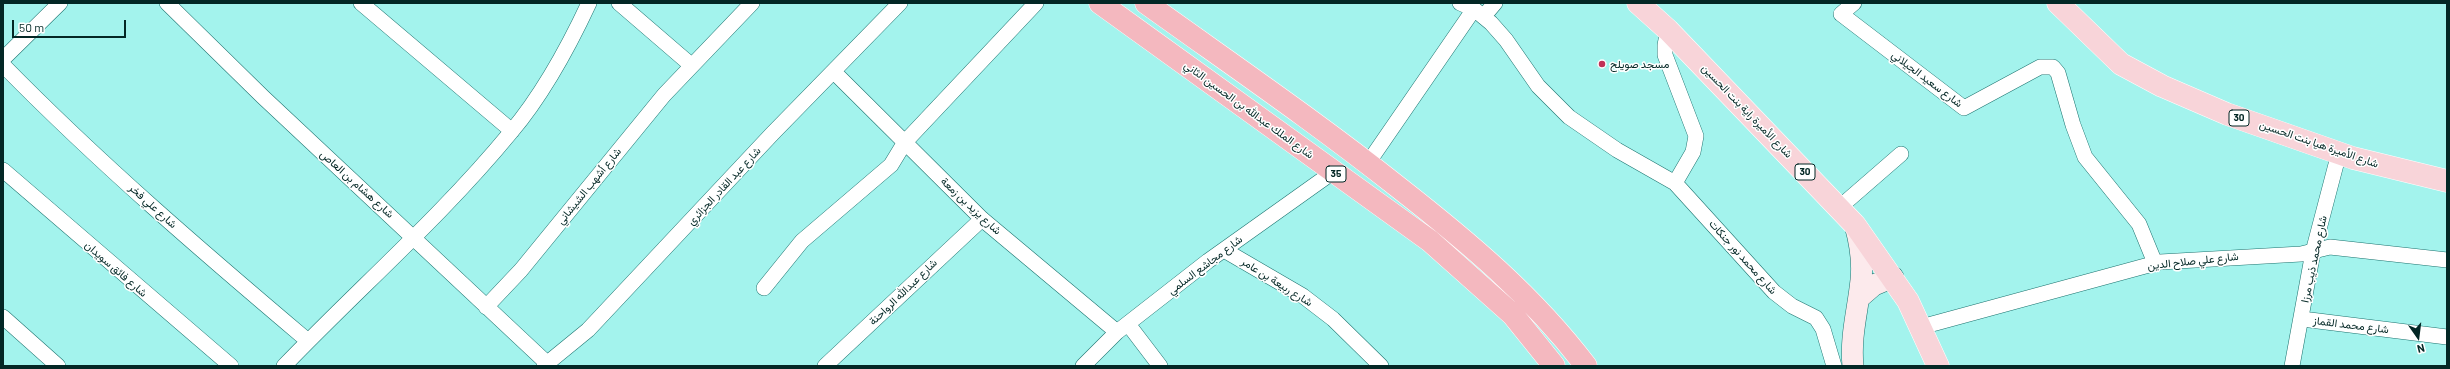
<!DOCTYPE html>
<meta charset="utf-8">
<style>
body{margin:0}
#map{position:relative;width:2450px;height:369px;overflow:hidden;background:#a3f3ed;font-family:Barlow,sans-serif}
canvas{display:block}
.frame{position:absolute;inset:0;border:4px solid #032725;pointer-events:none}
.north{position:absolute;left:2398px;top:317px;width:40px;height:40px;-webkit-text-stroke:3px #fff;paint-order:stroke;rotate:166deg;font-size:11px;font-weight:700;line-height:16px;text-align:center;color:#032725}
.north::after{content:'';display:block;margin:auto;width:14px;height:18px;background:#032725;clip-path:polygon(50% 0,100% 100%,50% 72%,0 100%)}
.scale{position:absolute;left:12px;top:20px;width:114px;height:18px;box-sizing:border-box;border:2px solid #032725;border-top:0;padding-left:5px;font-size:12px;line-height:14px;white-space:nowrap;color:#032725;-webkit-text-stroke:3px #fff;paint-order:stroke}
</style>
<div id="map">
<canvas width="2450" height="369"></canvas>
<div class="frame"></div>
<div class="north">N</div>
<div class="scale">50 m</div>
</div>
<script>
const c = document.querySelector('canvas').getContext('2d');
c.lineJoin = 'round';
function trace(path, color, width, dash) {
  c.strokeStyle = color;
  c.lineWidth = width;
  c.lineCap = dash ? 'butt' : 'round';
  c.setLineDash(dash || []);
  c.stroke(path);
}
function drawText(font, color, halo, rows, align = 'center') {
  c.font = font + ' Barlow,Vazirmatn,sans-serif';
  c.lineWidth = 3;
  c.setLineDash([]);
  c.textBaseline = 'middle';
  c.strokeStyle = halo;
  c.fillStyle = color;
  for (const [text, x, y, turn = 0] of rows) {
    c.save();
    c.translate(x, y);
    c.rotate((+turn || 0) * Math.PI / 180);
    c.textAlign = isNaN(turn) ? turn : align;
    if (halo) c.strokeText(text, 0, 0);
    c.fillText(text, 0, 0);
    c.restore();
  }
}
const street = new Path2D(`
 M167 3 263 97 550 366
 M361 3 512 131
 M619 3 691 65
 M1460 3 1474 9 1491 23 1506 40 1538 86 1569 117 1617 150 1675 183 1774 292 1792 306 1816 318 1823 329 1834 366
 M1854 3 1841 14 1964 108 2040 67H2053L2058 73 2073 125 2085 157 2139 224 2155 263
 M1484 16 1495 3
 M1668 30 1665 45V55L1696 136 1693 152 1675 183
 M3 59 60 3
 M3 65C99 163 204 253 308 341
 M834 72 982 219 1117 332
 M1368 163 1474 9
 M3 170 231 366
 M1840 207 1901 154
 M1224 250 1303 296 1333 319 1381 366
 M764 288 802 241 891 165 905 142 1036 3
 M486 307 521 270 664 95 752 3
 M3 317 58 366
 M2302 319 2447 337
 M1128 324 1160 366
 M1921 327 2160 262 2301 254 2330 247 2447 260
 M284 366C360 287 442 216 511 132 543 94 568 48 589 3
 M544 366 588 330 772 134 900 3
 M825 366 982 219
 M1083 366 1117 332 1208 261 1333 172
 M2292 366 2313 252 2339 153`);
const secondary = new Path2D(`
 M1859 298 1874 285 1893 277
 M1853 366C1850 336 1858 310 1861 280 1863 261 1860 243 1855 225`);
const primary = new Path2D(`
 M1638 3 1668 30 1855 225 1908 301 1938 366
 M2058 3 2121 64 2162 86 2227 114 2353 158 2447 181`);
const highway = new Path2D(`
 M1100 3 1430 241 1513 315 1554 366
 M1146 3C1231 64 1316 122 1398 187 1467 241 1533 296 1586 366`);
trace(street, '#1c736f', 16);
trace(secondary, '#1c736f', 22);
trace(primary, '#fff', 23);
trace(highway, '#fff', 23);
trace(street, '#fff', 15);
trace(secondary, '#fceaec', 21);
trace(primary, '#f8d4d9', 22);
trace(highway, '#f4b8bf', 22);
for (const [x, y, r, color] of [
 [1602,64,4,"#c13157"]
]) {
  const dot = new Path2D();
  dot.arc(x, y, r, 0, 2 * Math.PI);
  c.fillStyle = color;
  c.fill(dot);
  trace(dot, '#fff', 1.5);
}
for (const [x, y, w] of [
 [2239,118,20],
 [1805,172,20],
 [1336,174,20]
]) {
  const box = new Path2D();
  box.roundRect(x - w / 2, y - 8, w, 16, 3);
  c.fillStyle = '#fff';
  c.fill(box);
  trace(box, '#032725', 1);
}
drawText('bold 10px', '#032725', null, [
 ["30",2239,118],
 ["30",1805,172],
 ["35",1336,174]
]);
drawText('11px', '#032725', '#fff', [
 ["مسجد صويلح",1610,64]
], 'left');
drawText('11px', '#032725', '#fff', [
 ["شارع سعيد الجيلاني",1927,79,37],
 ["شارع الملك عبدالله بن الحسين الثاني",1249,110,36],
 ["شارع الأميرة راية بنت الحسين",1747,111,46],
 ["شارع الأميرة هيا بنت الحسين",2319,144,19],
 ["شارع هشام بن العاص",357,184,42],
 ["شارع أشهب الشيشاني",589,186,-51],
 ["شارع عبد القادر الجزائري",724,186,-47],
 ["شارع علي فخر",153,206,42],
 ["شارع يزيد بن زمعة",971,206,43],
 ["شارع محمد نور جنكات",1743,257,48],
 ["شارع محمد ذيب مرزا",2314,259,-78],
 ["شارع علي صلاح الدين",2193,261,-6],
 ["شارع مجاشع السلمي",1205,265,-37],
 ["شارع فائق سويدان",116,269,41],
 ["شارع ربيعة بن عامر",1277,282,32],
 ["شارع عبدالله الرواحنة",903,292,-44],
 ["شارع محمد القماز",2351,325,7]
]);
</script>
